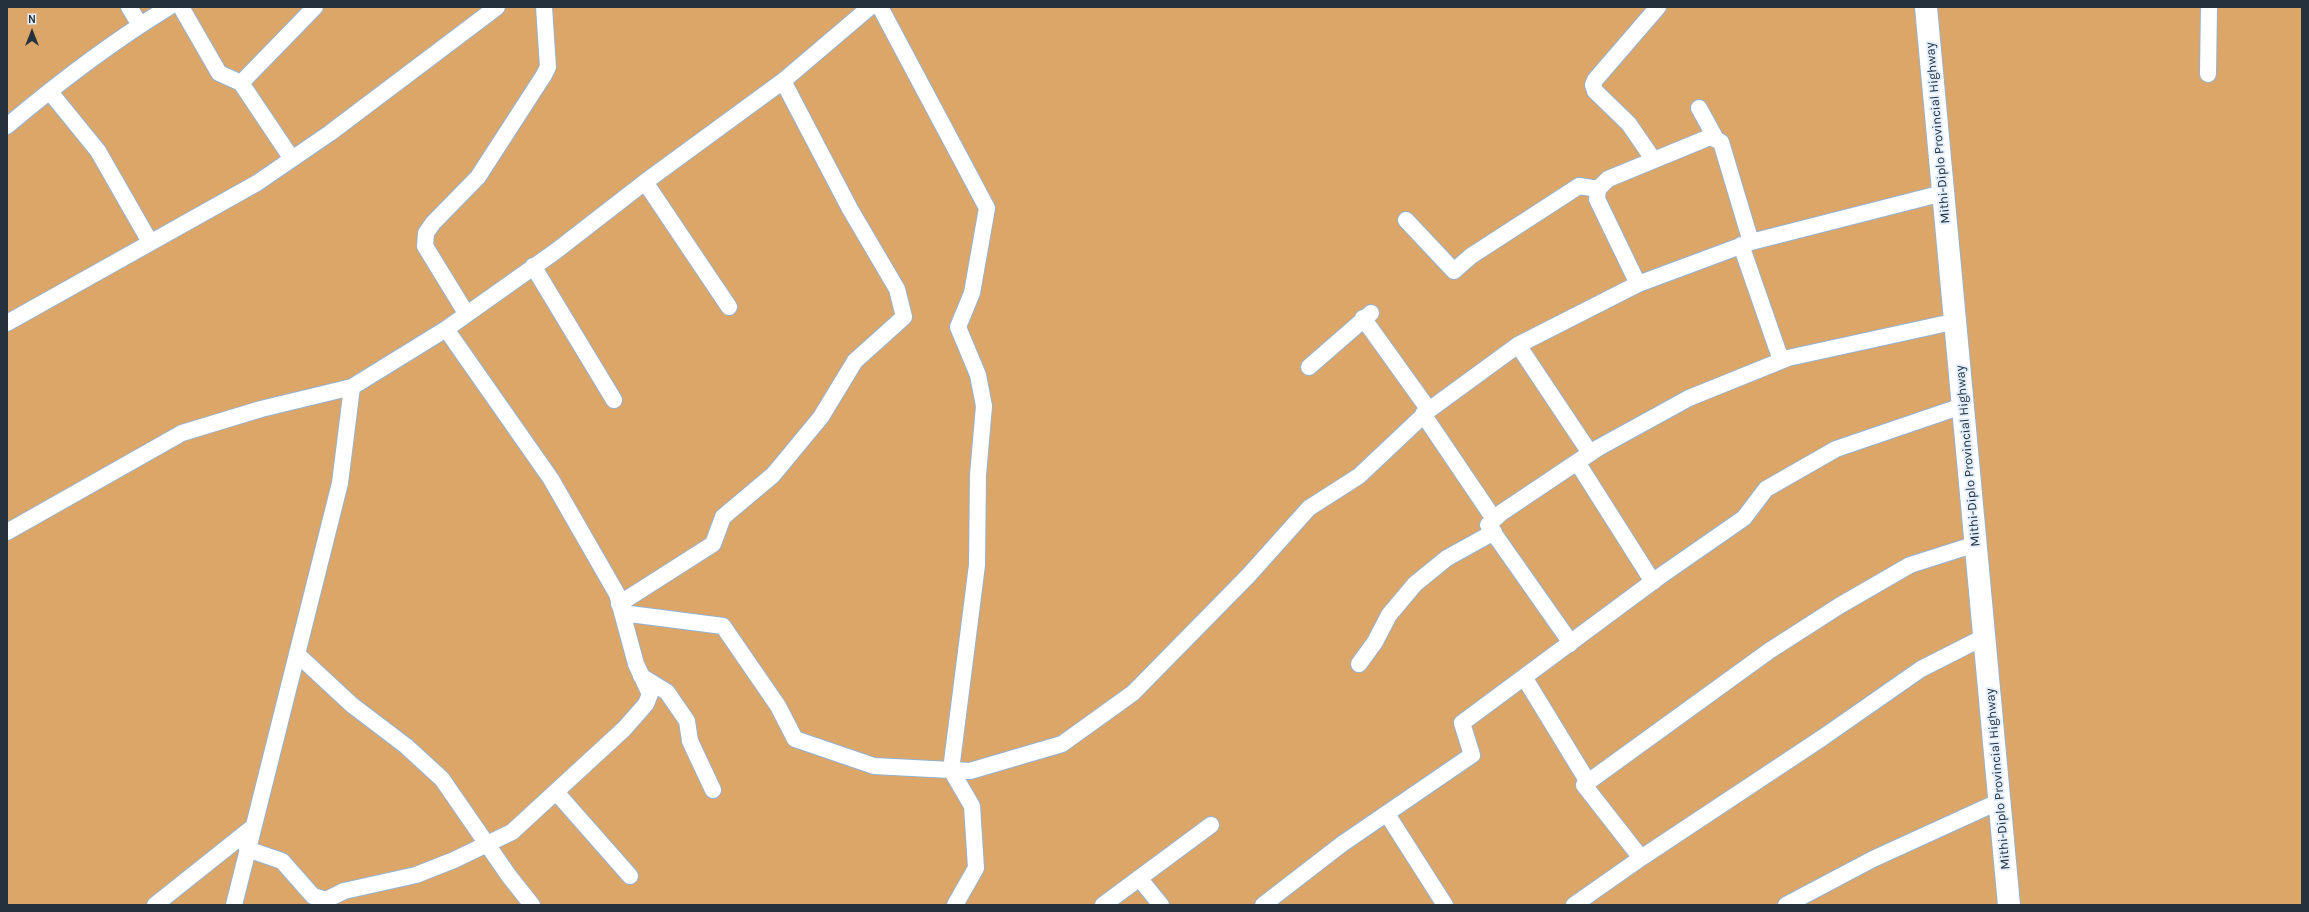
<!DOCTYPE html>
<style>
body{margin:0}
#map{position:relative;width:2309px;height:912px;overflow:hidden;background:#cbe3fd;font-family:Karla,sans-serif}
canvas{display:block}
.frame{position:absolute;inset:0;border:8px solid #25313d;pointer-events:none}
.north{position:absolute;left:12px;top:12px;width:40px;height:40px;-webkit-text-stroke:3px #e3effc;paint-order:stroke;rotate:0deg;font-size:11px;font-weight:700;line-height:16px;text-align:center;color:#25313d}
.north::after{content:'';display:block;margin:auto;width:14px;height:18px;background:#25313d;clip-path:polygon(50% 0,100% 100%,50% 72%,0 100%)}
</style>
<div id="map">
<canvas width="2309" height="912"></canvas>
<div class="frame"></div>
<div class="north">N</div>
</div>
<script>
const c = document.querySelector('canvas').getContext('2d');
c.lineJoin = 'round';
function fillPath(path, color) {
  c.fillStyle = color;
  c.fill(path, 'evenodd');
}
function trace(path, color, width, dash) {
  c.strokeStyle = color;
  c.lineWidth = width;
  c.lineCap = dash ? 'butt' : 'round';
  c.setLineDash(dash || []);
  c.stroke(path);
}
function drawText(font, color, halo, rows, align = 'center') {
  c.font = font + ' Karla,sans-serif';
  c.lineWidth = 4;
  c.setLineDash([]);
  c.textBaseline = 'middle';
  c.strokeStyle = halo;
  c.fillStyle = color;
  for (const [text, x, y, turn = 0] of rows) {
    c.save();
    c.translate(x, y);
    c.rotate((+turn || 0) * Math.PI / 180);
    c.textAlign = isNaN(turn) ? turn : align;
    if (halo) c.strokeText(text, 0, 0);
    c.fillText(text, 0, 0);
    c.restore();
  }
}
fillPath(new Path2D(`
 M7 7H2302V905H7Z`), '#dba667');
const minor = new Path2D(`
 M129 7 140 25
 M181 7 219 73 241 83 292 159
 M880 7 987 208 972 293 958 327 978 375 984 406 978 475 977 565 951 770 972 806 976 868 955 905
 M2208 74 2209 7
 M241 83 315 7
 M50 92 98 151 150 242
 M1699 108 1716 139
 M7 126C58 83 112 42 169 7
 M1653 159 1629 124 1595 91 1593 85 1595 80 1658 7
 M645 182 729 307
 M1406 220 1454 271 1471 256 1579 186 1598 189
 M1741 245 1781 360
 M533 266 614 400
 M1638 284 1597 199 1598 189 1608 179 1710 137 1721 142 1751 242
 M466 313 425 246 426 233 433 223 478 177 544 75 548 67 544 7
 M1363 318 1429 410
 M7 323 257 183 330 133 497 7
 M1518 345 1590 453
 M1309 367 1371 313
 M1423 414 1494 519
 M1577 462 1653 582
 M7 532 182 433 261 409 352 387
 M619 604 713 544 723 517 773 475 821 417 855 361 904 317 897 289 850 209 783 81
 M622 613 723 626 778 706 795 739 874 766 970 771 1062 744 1133 693 1248 576 1309 508 1359 476 1429 410 1518 345 1638 284 1751 242 1943 193
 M1570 644 1566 636 1488 525 1501 513 1598 448 1689 398 1788 358 1957 321
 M297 654 352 705 406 746 442 779 509 876 532 905
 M1359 664 1375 642 1389 615 1415 584 1447 558 1494 532
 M641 676 667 692 687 721 690 741 713 790
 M1524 677 1588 782
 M556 792 630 876
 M1387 814 1445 905
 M247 849 282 861 313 896 326 900 344 891 416 875 454 860 512 832 624 729 646 704 650 694 636 664 617 594 551 479 446 329
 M1641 858 1584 785 1769 651 1839 606 1910 565 1976 544
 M1139 878 1161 905
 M155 905 253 827
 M234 905 340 483 352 387 446 329 556 251 645 182 783 81 870 7
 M1103 905 1211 825
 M1263 905 1342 844 1472 755 1462 723 1659 577 1744 518 1766 489 1836 449 1962 406
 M1574 905 1641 858 1822 738 1921 669 1986 636
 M1786 905 1873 859 2000 801`);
const primary = new Path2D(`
 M1926 7C1953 306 1984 605 2009 905`);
trace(minor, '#95b2d1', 18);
trace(primary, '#95b2d1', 24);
trace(minor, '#fff', 16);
trace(primary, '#fff', 22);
drawText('13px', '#25313d', '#e3effc', [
 ["Mithi-Diplo Provincial Highway",1938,133,-95],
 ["Mithi-Diplo Provincial Highway",1968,456,-95],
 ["Mithi-Diplo Provincial Highway",1998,779,-95]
]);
</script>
